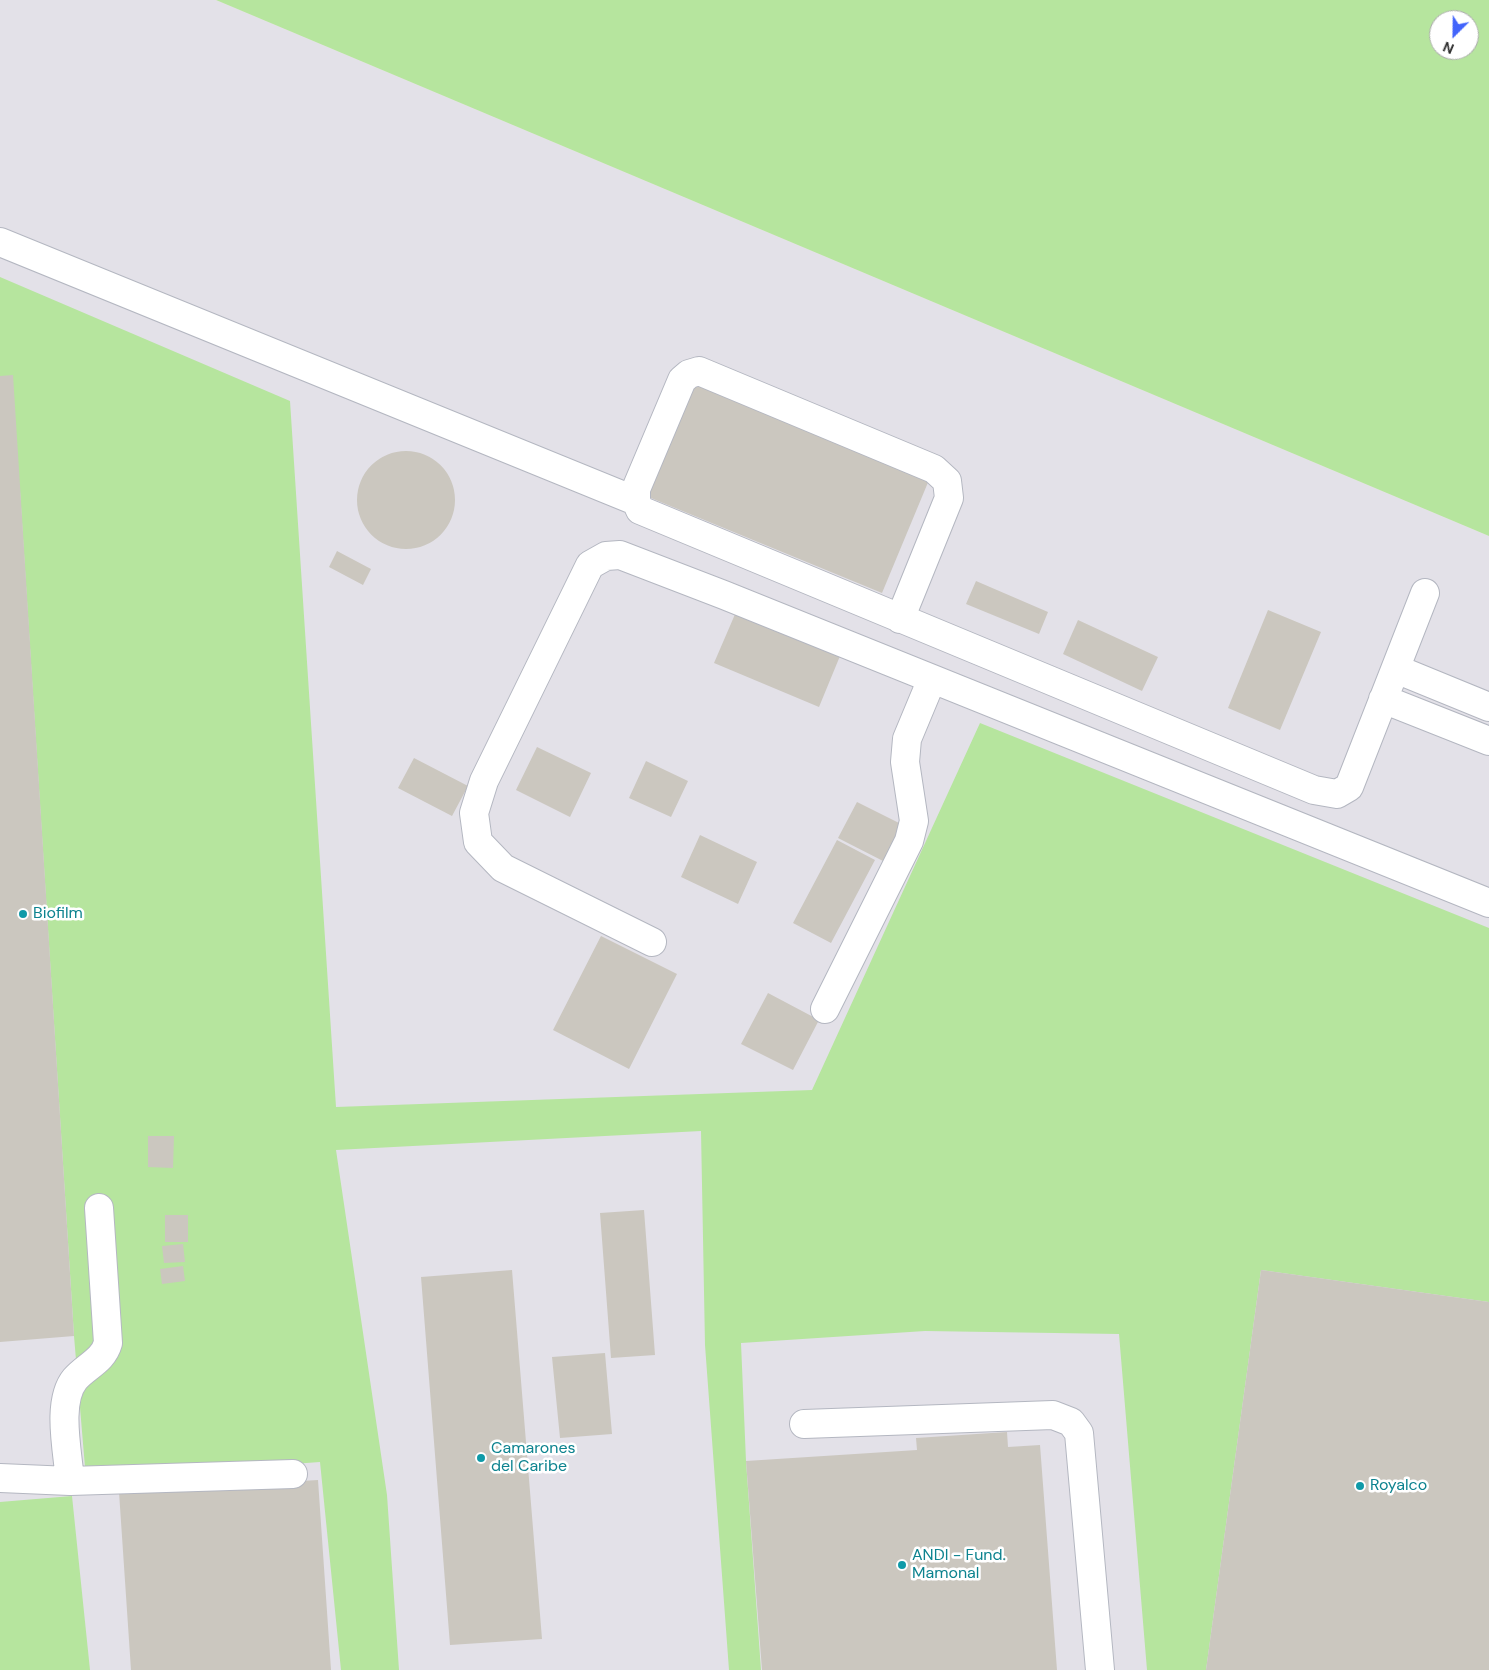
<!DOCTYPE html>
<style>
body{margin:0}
#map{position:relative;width:1489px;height:1670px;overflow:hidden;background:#efe9e1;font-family:"DM Sans",sans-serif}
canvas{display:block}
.north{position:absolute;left:1429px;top:10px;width:50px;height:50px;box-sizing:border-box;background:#fff;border:1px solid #ababab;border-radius:50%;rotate:203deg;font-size:14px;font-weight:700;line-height:20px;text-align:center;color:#2e2e2e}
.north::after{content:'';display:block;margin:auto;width:18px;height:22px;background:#4264fb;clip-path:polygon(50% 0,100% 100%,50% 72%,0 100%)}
</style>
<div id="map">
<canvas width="1489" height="1670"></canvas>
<div class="north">N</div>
</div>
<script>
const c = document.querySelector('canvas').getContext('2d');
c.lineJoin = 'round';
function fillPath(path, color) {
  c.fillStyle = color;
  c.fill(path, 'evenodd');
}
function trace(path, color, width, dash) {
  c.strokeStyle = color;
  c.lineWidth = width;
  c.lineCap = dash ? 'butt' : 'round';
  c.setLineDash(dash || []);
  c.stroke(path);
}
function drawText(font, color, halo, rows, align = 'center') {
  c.font = font + ' "DM Sans",sans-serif';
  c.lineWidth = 5;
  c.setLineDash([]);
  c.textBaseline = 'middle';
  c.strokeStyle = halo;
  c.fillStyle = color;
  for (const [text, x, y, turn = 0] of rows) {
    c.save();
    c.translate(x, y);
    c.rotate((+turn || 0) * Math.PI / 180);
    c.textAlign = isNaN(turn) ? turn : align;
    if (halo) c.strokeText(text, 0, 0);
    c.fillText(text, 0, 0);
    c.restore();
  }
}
fillPath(new Path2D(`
 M0 0H216L1489 536V1670H0Z`), '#e3e1e8');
fillPath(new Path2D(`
 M216 0H1489V536ZM1439 20H1469V50H1439Z
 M0 277 290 401 336 1107 812 1090 980 723 1489 928V1302L1261 1270 1206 1670H1147L1119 1334 925 1331 741 1343 746 1461 761 1670H729L705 1345 701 1131 336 1150 387 1495 399 1670H341L320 1462 86 1479 74 1336 20 491 0 376Z
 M72 1496 90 1670H0V1502Z`), '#b6e59e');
fillPath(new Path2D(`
 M13 375 74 1336 0 1342V376Z
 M692 383 929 480 882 593 646 496Z
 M357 500a49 49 0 1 1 98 0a49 49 0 1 1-98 0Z
 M337 551 371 569 363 585 329 567Z
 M976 581 1048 612 1039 634 966 604Z
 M1268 610 1321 632 1280 730 1228 708Z
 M736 612 840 656 819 707 714 663Z
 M1078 620 1158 657 1142 691 1063 654Z
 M537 747 591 773 570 817 516 790Z
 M414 758 468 786 452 816 398 788Z
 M646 761 688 781 671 817 629 798Z
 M857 802 903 825 885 862 838 838Z
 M700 835 757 862 738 904 681 877Z
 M837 840 875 860 831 943 793 923Z
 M601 936 677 974 629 1069 553 1030Z
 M768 993 819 1020 793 1070 741 1044Z
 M148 1136H174L173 1168 148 1167Z
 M644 1210 655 1355 611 1358 600 1213Z
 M165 1215H188V1242H165Z
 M183 1244 185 1262 164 1263 162 1246Z
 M183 1266 185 1281 162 1284 160 1269Z
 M512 1270 542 1639 450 1645 421 1277Z
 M1261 1270 1489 1302V1670H1206Z
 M605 1353 612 1434 560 1438 552 1357Z
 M1007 1432 1008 1447 1040 1445 1057 1670H762L746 1461 917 1450 916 1438Z
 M318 1480 331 1670H131L119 1492Z`), '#cbc7bf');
const minor = new Path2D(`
 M0 242 636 501
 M900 619 949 498 947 481 934 469 699 371 689 374 682 380 636 489V501L640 510 1314 790 1337 794 1349 787 1425 593
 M1396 669 1489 707
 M1383 699 1489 741
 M652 942 503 868 478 842 474 813 484 781 590 565 606 556 620 555 724 595 1489 903
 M825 1009 909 841 914 821 905 762 907 739 932 679
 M804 1424 1053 1415 1071 1422 1079 1433 1100 1670
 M0 1478 70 1481 293 1474
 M70 1481C68 1453 56 1402 75 1379 86 1366 103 1361 108 1343L99 1208`);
trace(minor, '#b4b7c1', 30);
trace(minor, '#fff', 28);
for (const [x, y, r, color] of [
 [23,914,5,"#0f9aa8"],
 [481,1458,5,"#0f9aa8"],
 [1360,1486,5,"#0f9aa8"],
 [902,1565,5,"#0f9aa8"]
]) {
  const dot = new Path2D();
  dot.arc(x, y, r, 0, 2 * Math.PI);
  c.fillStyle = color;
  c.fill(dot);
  trace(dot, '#fff', 2);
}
drawText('16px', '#0d838f', '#fff', [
 ["Biofilm",33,914],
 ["Camarones",491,1449],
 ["del Caribe",491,1467],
 ["Royalco",1370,1486],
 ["ANDI - Fund.",912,1556],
 ["Mamonal",912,1574]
], 'left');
</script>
